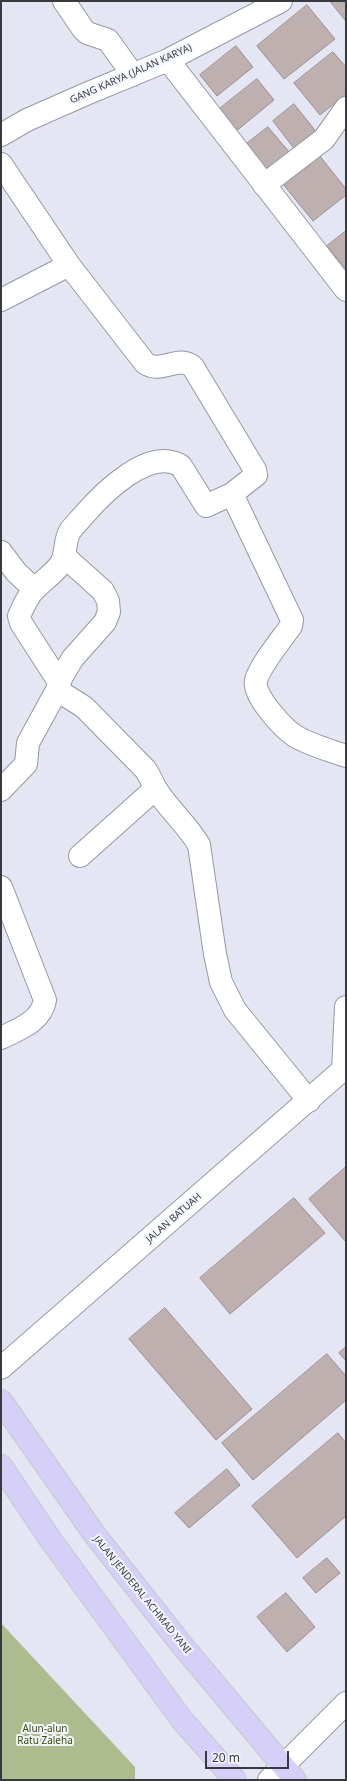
<!DOCTYPE html>
<style>
body{margin:0}
#map{position:relative;width:347px;height:1781px;overflow:hidden;background:#e4e7f3;font-family:"Noto Sans",sans-serif}
canvas{display:block}
.frame{position:absolute;inset:0;border:2px solid #393a3f;pointer-events:none}
.scale{position:absolute;left:205px;top:1751px;width:84px;height:18px;box-sizing:border-box;border:2px solid #393a3f;border-top:0;padding-left:5px;font-size:12px;line-height:14px;white-space:nowrap;color:#393a3f;-webkit-text-stroke:3px #f2f5fe;paint-order:stroke}
</style>
<div id="map">
<canvas width="347" height="1781"></canvas>
<div class="frame"></div>
<div class="scale">20 m</div>
</div>
<script>
const c = document.querySelector('canvas').getContext('2d');
c.lineJoin = 'round';
function fillPath(path, color) {
  c.fillStyle = color;
  c.fill(path, 'evenodd');
}
function trace(path, color, width, dash) {
  c.strokeStyle = color;
  c.lineWidth = width;
  c.lineCap = dash ? 'butt' : 'round';
  c.setLineDash(dash || []);
  c.stroke(path);
}
function drawText(font, color, halo, rows, align = 'center') {
  c.font = font + ' "Noto Sans",sans-serif';
  c.lineWidth = 4;
  c.setLineDash([]);
  c.textBaseline = 'middle';
  c.strokeStyle = halo;
  c.fillStyle = color;
  for (const [text, x, y, turn = 0] of rows) {
    c.save();
    c.translate(x, y);
    c.rotate((+turn || 0) * Math.PI / 180);
    c.textAlign = isNaN(turn) ? turn : align;
    if (halo) c.strokeText(text, 0, 0);
    c.fillText(text, 0, 0);
    c.restore();
  }
}
fillPath(new Path2D(`
 M1 1623 135 1767V1780H1Z`), '#acbc8e');
const building = new Path2D(`
 M330 1H346V21Z
 M307 5 335 39 284 79 257 46Z
 M236 46 253 67 217 96 200 75Z
 M333 52 346 67V94L320 115 294 83Z
 M257 79 274 100 235 132 218 110Z
 M294 104 318 134 296 151 273 121Z
 M268 127 290 153 266 172 245 145Z
 M319 155 346 189V195L313 221 283 184Z
 M346 231V269L327 246Z
 M346 1167V1242L309 1199Z
 M294 1198 325 1233 230 1314 200 1278Z
 M165 1308 252 1409 216 1440 129 1339Z
 M346 1347V1361L339 1353Z
 M327 1354 346 1376V1400L253 1480 222 1443Z
 M338 1433 346 1443V1516L297 1558 252 1506Z
 M227 1469 240 1485 189 1528 175 1513Z
 M327 1558 340 1573 316 1593 303 1578Z
 M286 1593 315 1627 287 1652 257 1617Z`);
fillPath(building, '#beb0ae');
trace(building, '#9b8d8c', 1);
const minor = new Path2D(`
 M64 1 83 29 87 33 108 40 133 75
 M168 60 346 290
 M1 135 27 120 86 94 168 60 281 1
 M1 164 69 265 145 363C161 375 178 354 193 367L255 470 256 475 232 494 292 620 291 626C281 640 261 664 256 680 252 695 283 728 295 736 310 745 329 750 346 756
 M264 185 324 139 346 108
 M1 300 69 265
 M1 552 16 572 34 589
 M59 682 21 623 19 616C23 607 28 595 36 588 44 580 54 573 60 565 67 555 64 543 69 533 72 527 79 521 83 516 102 494 149 446 181 466L206 506 232 494
 M57 690 84 707 145 769C150 776 152 782 156 789 168 809 187 824 199 845L215 954 221 982 235 1010 309 1101
 M1 790 26 764 28 743 57 690 62 676 73 658 105 622 109 612 108 601 103 591 65 557
 M80 856 155 789
 M1 887 45 1000C41 1022 19 1029 1 1038
 M343 1070 346 1007
 M269 1780 346 1703`);
const tertiary = new Path2D(`
 M1 1368 346 1067`);
const trunk = new Path2D(`
 M1 1401 95 1535 181 1644 295 1780
 M1 1466 50 1539 182 1720 235 1780`);
trace(minor, '#9598a3', 24);
trace(tertiary, '#9598a3', 24);
trace(trunk, '#c8c8c9', 24);
trace(minor, '#fff', 22);
trace(tertiary, '#fff', 22);
trace(trunk, '#d6cff8', 22);
drawText('10px', '#393a3f', '#f2f5fe', [
 ["GANG KARYA (JALAN KARYA)",131,74,-24],
 ["JALAN BATUAH",174,1218,-41],
 ["JALAN JENDERAL ACHMAD YANI",142,1595,51]
]);
drawText('10px', '#3a4c00', '#f2f5fe', [
 ["Alun-alun",45,1729],
 ["Ratu Zaleha",45,1741]
]);
</script>
